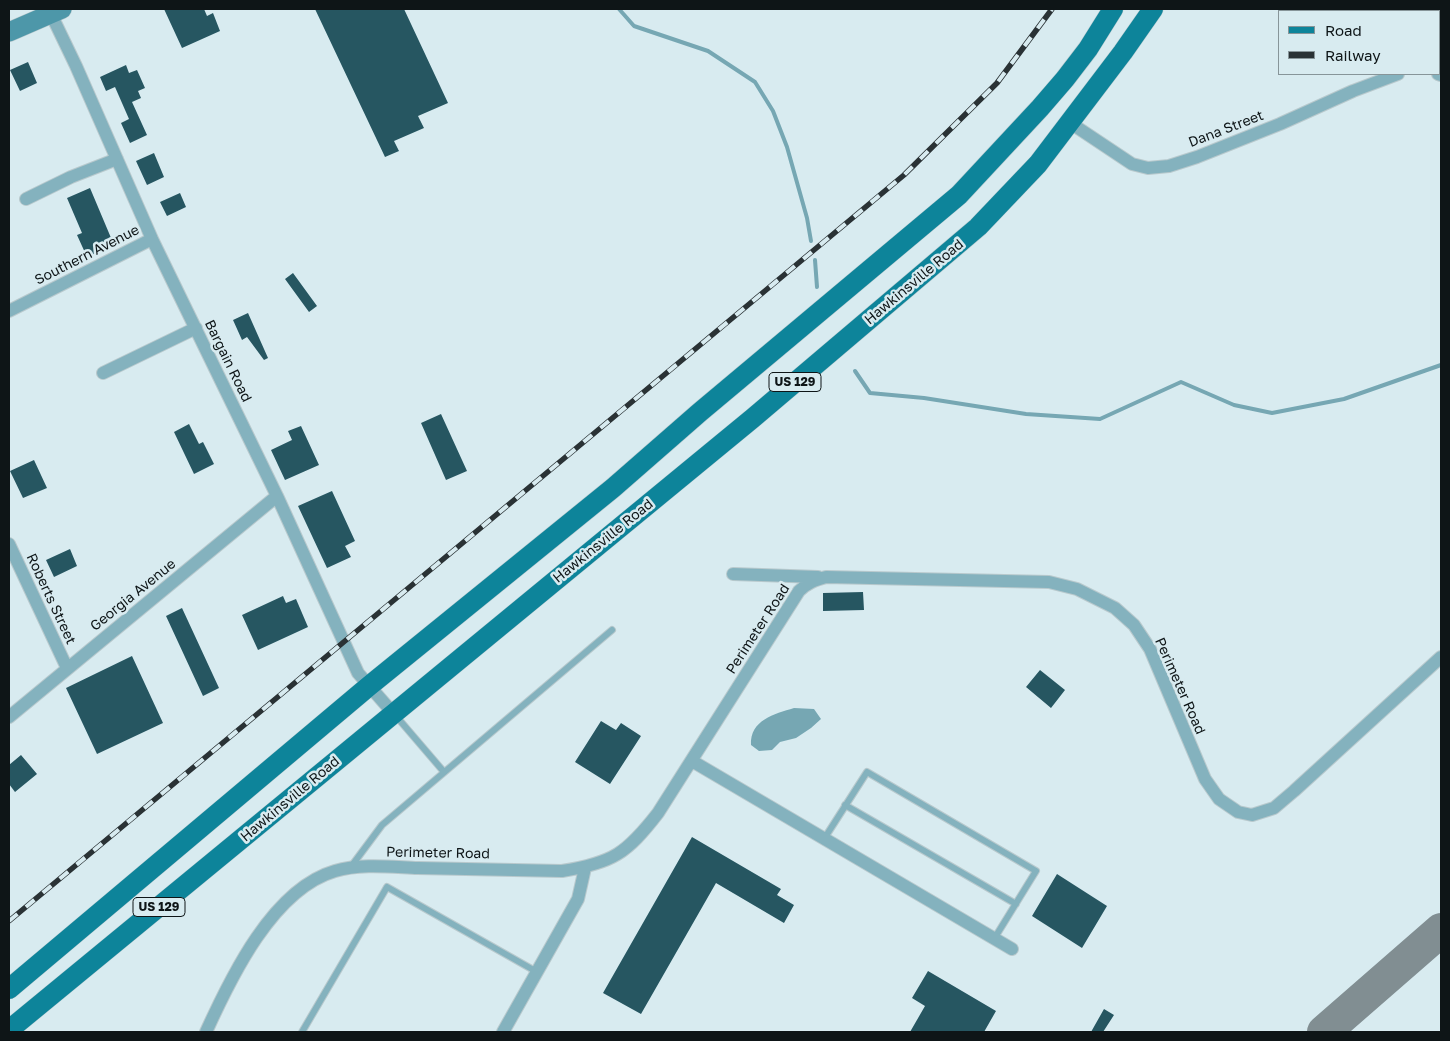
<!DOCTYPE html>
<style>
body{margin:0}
#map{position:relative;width:1450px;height:1041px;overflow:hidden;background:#d8ebf0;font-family:"Golos Text",sans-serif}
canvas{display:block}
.frame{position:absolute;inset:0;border:10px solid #0e1517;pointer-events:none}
.legend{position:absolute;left:1278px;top:10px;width:162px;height:65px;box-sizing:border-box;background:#d8ebf0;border:1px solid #879599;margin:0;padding:6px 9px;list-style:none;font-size:15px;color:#0e1517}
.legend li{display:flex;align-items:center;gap:10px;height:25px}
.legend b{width:25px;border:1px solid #879599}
</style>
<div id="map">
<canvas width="1450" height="1041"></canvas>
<div class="frame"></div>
<ul class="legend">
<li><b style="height:6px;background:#0d849a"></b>Road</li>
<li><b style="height:6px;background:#2a3235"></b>Railway</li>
</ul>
</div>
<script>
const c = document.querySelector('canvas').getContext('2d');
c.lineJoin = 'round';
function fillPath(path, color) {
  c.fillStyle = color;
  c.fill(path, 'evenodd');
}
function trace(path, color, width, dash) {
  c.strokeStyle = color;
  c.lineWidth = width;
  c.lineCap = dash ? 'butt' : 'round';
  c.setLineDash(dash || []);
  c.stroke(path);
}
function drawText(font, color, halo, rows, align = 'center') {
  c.font = font + ' "Golos Text",sans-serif';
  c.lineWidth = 5;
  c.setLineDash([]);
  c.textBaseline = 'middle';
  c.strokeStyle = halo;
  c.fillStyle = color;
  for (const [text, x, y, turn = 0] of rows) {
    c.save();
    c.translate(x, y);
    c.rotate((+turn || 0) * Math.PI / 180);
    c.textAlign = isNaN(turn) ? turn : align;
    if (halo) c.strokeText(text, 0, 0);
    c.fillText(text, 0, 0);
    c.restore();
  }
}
fillPath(new Path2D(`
 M794 708 814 709 821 719 811 728 796 738 780 742 772 750 759 751 751 745C750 720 774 714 794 708Z`), '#76a7b3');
trace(new Path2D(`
 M619 9 634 26 708 51 755 82 773 111 787 147 807 218 811 241
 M815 260 817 287
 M855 371 870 393 924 398 1026 414 1100 419 1181 382 1234 405 1272 413 1344 399 1441 365`), '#76a7b3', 4);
trace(new Path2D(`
 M1324 1032 1441 930`), '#818e92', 34);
fillPath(new Path2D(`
 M164 9H204L207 16 213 13 220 31 182 48Z
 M315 9H404L448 103 418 116 424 128 394 141 399 151 385 157Z
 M28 62 37 83 20 91 10 70Z
 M126 65 129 73 137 70 145 88 138 91 141 98 132 102 147 135 130 143 121 123 129 119 115 87 106 91 100 77Z
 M154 153 164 177 147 185 136 161Z
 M90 188 114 245 87 257 77 235 82 233 67 198Z
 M180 193 186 207 167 216 160 202Z
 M293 273 317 306 309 312 285 279Z
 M248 313 268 358 264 360 247 337 242 340 233 320Z
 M441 414 467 471 446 480 421 423Z
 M189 424 199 444 203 442 214 464 194 474 174 432Z
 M301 426 319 465 285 480 271 450 292 440 288 431Z
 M34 460 47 488 23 498 10 471Z
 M332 491 355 541 345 546 351 557 327 568 298 506Z
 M70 549 77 566 54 577 46 560Z
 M863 592 864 610 823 611V593Z
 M283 596 286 603 296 599 308 627 258 650 242 615Z
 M182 608 219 688 203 696 166 616Z
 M132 656 163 723 97 754 66 688Z
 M1040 670 1065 690 1051 708 1026 687Z
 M601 721 616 730 621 723 641 736 610 784 575 762Z
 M21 755 37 774 15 792 9 784V765Z
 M692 837 781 889 777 895 794 905 784 923 716 883 641 1014 603 993Z
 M1057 874 1107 906 1082 948 1032 916Z
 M928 971 996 1011 984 1032H910L925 1006 912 998Z
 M1104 1009 1114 1015 1103 1032H1091Z`), '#265661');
const service = new Path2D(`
 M396 716 444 772
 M845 805 1016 904
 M824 839 867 772 1036 871 994 939
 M350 868 382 825 612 630
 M302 1032 387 887 537 972`);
const minor = new Path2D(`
 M51 14 76 66 152 239 277 496 358 673 393 713
 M1438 74 1441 75
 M1069 122 1132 164 1148 168 1169 166 1197 157 1280 124 1353 91 1398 74
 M26 199 71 177 117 159
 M9 311 152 239
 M103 373 196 328
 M9 544 67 668
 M733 574 818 577
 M9 717 277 496
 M692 761 1012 949
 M206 1032C231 977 273 889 335 871 361 863 392 867 418 868 466 869 514 870 562 871 613 863 627 853 658 813L799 591C807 583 815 580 826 577L1049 582 1077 589 1115 608 1134 625 1150 649 1205 779 1219 799 1238 812 1252 815 1274 808 1294 791 1441 657
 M503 1032 578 899 585 868`);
const secondary = new Path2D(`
 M9 32 62 9`);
const primary = new Path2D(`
 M9 989 369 686 613 488 700 412 959 195 1040 108 1065 79 1088 49 1113 9
 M9 1030 753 418 978 227 1038 164 1123 52 1153 9`);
trace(service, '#b8c9cd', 8);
trace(minor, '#b8c9cd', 14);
trace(secondary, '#b8c9cd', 20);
trace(primary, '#b8c9cd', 21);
trace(service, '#84b2be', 6);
trace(minor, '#84b2be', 12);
trace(secondary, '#4d97a9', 19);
trace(primary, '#0d849a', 20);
const rail = new Path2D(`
 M9 921 904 175 997 83 1052 9`);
trace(rail, '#2a3235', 5.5);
trace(rail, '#d8ebf0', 4, [11]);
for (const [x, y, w] of [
 [795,382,52],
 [159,907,52]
]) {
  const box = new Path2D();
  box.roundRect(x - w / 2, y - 9.5, w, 19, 4);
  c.fillStyle = '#d8ebf0';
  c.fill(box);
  trace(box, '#0e1517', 1);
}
drawText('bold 12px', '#0e1517', null, [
 ["US 129",795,382],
 ["US 129",159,907]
]);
drawText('14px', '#0e1517', '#d8ebf0', [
 ["Dana Street",1226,129,-21],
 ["Southern Avenue",87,255,-27],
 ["Hawkinsville Road",914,282,-40],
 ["Bargain Road",228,361,64],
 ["Hawkinsville Road",603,541,-39],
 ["Georgia Avenue",133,595,-39],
 ["Roberts Street",51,599,65],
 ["Perimeter Road",758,629,-57],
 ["Perimeter Road",1180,686,66],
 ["Hawkinsville Road",290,799,-40],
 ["Perimeter Road",438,853,1]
]);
</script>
